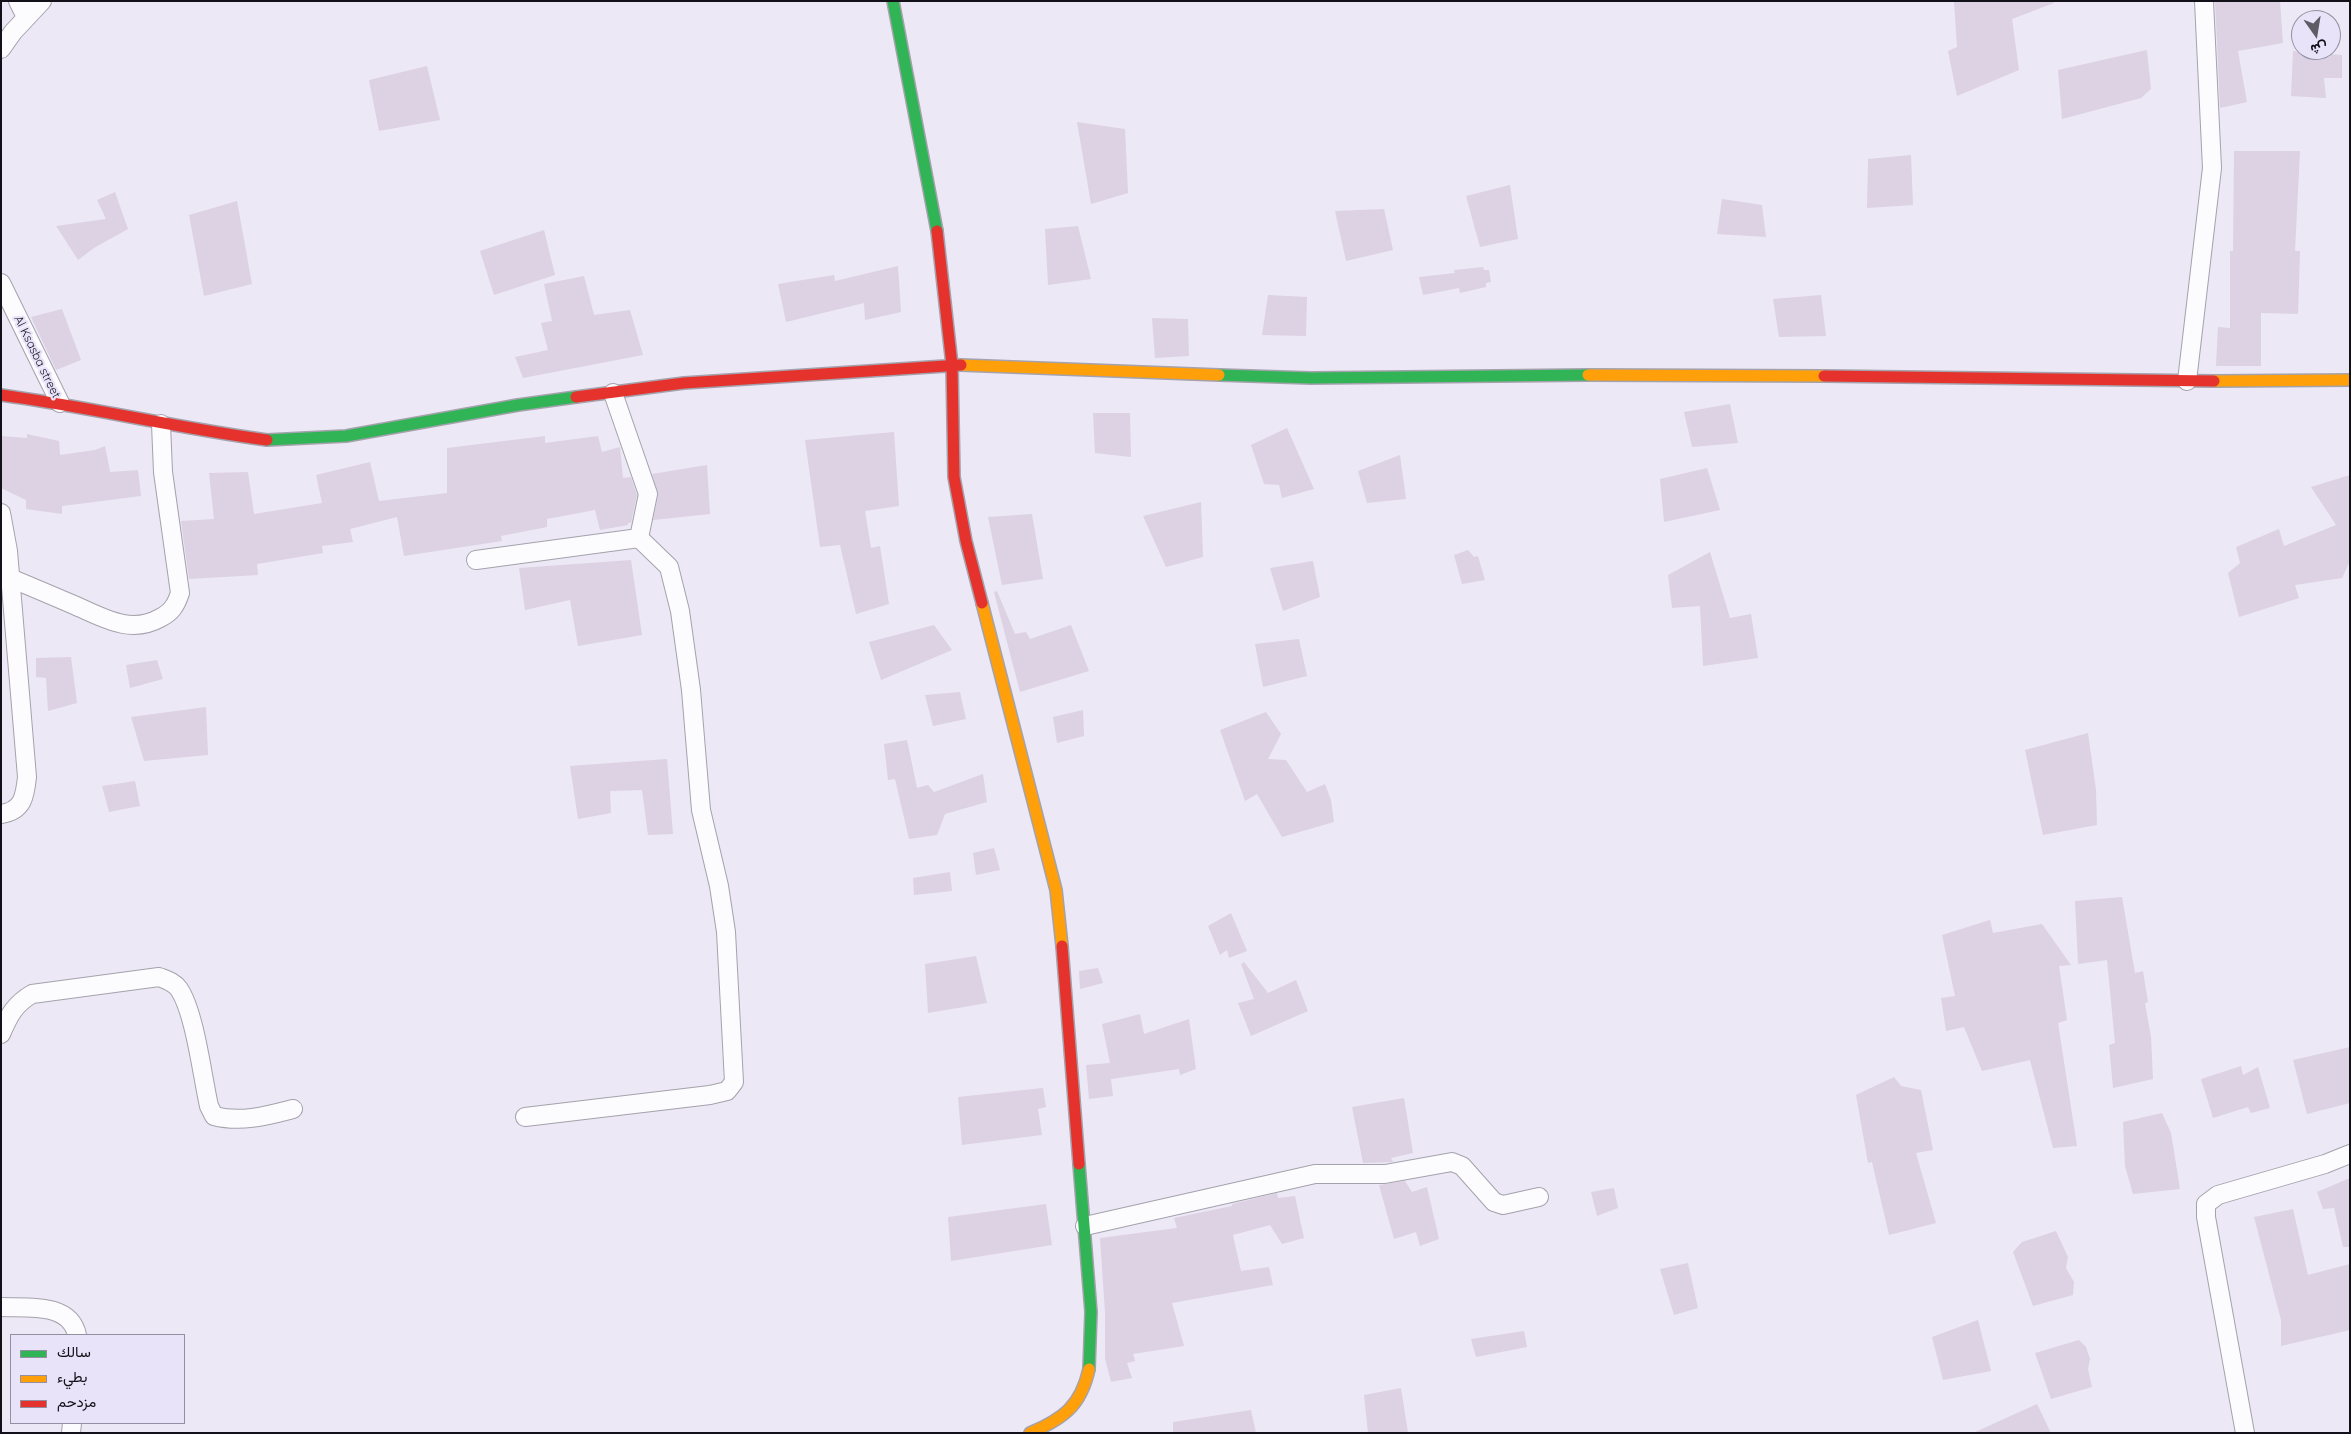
<!DOCTYPE html>
<meta charset="utf-8">
<style>
body{margin:0}
#map{position:relative;width:2351px;height:1434px;overflow:hidden;background:#ece8f5;font-family:Quicksand,Vazirmatn,sans-serif}
canvas{display:block}
.frame{position:absolute;inset:0;border:2px solid #121018;pointer-events:none}
.legend{position:absolute;left:10px;top:1334px;width:175px;height:90px;box-sizing:border-box;background:#e9e3fa;border:1px solid #938fa0;margin:0;padding:6px 9px;list-style:none;font-size:15px;color:#121018}
.legend li{display:flex;align-items:center;gap:10px;height:25px}
.legend b{width:25px;border:1px solid #938fa0}
.north{position:absolute;left:2291px;top:10px;width:50px;height:50px;box-sizing:border-box;background:#e9e3fa;border:1px solid #938fa0;border-radius:50%;rotate:167deg;font-size:14px;font-weight:700;line-height:20px;text-align:center;color:#121018}
.north::after{content:'';display:block;margin:auto;width:18px;height:22px;background:#5e5c65;clip-path:polygon(50% 0,100% 100%,50% 72%,0 100%)}
</style>
<div id="map">
<canvas width="2351" height="1434"></canvas>
<div class="frame"></div>
<ul class="legend">
<li><b style="height:6px;background:#30b455"></b>سالك</li>
<li><b style="height:6px;background:#ff9f0a"></b>بطيء</li>
<li><b style="height:6px;background:#e5322d"></b>مزدحم</li>
</ul>
<div class="north">ش</div>
</div>
<script>
const c = document.querySelector('canvas').getContext('2d');
c.lineJoin = 'round';
function fillPath(path, color) {
  c.fillStyle = color;
  c.fill(path, 'evenodd');
}
function trace(path, color, width, dash) {
  c.strokeStyle = color;
  c.lineWidth = width;
  c.lineCap = dash ? 'butt' : 'round';
  c.setLineDash(dash || []);
  c.stroke(path);
}
function drawText(font, color, halo, rows, align = 'center') {
  c.font = font + ' Quicksand,sans-serif';
  c.lineWidth = 4.5;
  c.setLineDash([]);
  c.textBaseline = 'middle';
  c.strokeStyle = halo;
  c.fillStyle = color;
  for (const [text, x, y, turn = 0] of rows) {
    c.save();
    c.translate(x, y);
    c.rotate((+turn || 0) * Math.PI / 180);
    c.textAlign = isNaN(turn) ? turn : align;
    if (halo) c.strokeText(text, 0, 0);
    c.fillText(text, 0, 0);
    c.restore();
  }
}
fillPath(new Path2D(`
 M1954 1H2053L2054 3 2012 19 2019 70 1957 96 1948 51 1957 47Z
 M2215 1H2280L2283 43 2238 51 2247 102 2220 108Z
 M2147 50 2151 89 2141 98 2062 119 2058 70Z
 M2293 51 2342 55V78H2324L2326 98 2291 96Z
 M427 66 440 120 379 131 369 80Z
 M1077 122 1125 129 1128 193 1091 204Z
 M2234 151H2300L2295 251H2300L2298 314 2261 313V366H2216L2218 327 2230 328V251H2233Z
 M1911 155 1913 205 1867 208 1868 159Z
 M1510 185 1518 239 1480 247 1466 196Z
 M115 192 128 229 94 248 78 260 56 226 106 219 97 200Z
 M1722 199 1762 205 1766 237 1717 234Z
 M237 201 252 284 204 296 189 215Z
 M1384 209 1393 250 1346 261 1335 211Z
 M1078 226 1091 279 1048 285 1045 229Z
 M544 230 555 275 494 295 480 251Z
 M898 266 901 312 865 320 864 303 786 322 778 284 834 275 835 281Z
 M1483 267 1484 270H1489L1491 282 1486 283V287L1460 293 1459 288 1423 295 1419 277 1455 273 1454 270Z
 M584 276 594 315 630 310 643 355 523 378 515 357 548 350 541 323 552 321 544 284Z
 M1268 295 1307 297 1306 336 1262 335Z
 M1821 295 1826 336 1779 337 1773 299Z
 M62 309 81 360 56 370 31 317Z
 M1152 318 1188 319 1189 356 1155 358Z
 M1730 404 1738 443 1692 447 1684 412Z
 M1093 413H1130L1131 457 1095 453Z
 M1287 428 1314 489 1282 498 1279 485 1264 484 1251 445Z
 M894 432 899 506 865 511 871 548 880 546 889 604 856 614 840 545 820 547 805 440Z
 M27 434 59 441 60 455 95 450 105 446 110 472 138 470 141 496 62 506V514L26 509V500L1 488V436L27 438Z
 M545 436V443L598 436 602 452 620 447 623 478 631 477 637 495 631 523H628V525L600 530 595 510 547 519V527L501 536 502 541 404 556 397 517 350 529 353 542 322 546 323 553 257 564 258 575 189 579 181 521 214 519 209 473 248 472 254 514 322 503 316 475 370 462 379 501 447 493V448Z
 M1400 455 1406 499 1367 503 1358 471Z
 M707 465 710 514 653 520 658 496 652 474Z
 M1707 468 1720 510 1664 522 1660 479Z
 M2350 475V561L2342 578 2295 585 2299 598 2239 617 2228 573 2240 563 2236 547 2279 529 2284 546 2336 525 2311 487Z
 M1201 502 1203 557 1166 567 1143 516Z
 M1032 514 1043 579 1002 585 988 517Z
 M1468 550 1474 557 1478 556 1485 580 1462 584 1454 555Z
 M1710 552 1730 618 1751 614 1758 658 1703 666 1700 606 1672 608 1668 575Z
 M631 560 642 635 578 646 570 600 525 610 519 568Z
 M1313 561 1320 597 1283 611 1270 568Z
 M997 591 1015 634 1026 632 1030 639 1071 625 1089 671 1020 692 994 592Z
 M934 625 952 650 881 680 869 642Z
 M1299 639 1307 676 1263 687 1255 644Z
 M71 657 77 703 48 711 46 678 36 677V658Z
 M157 660 163 679 130 688 126 665Z
 M960 692 966 719 933 726 925 695Z
 M206 707 208 755 144 761 131 717Z
 M1083 710 1084 736 1057 743 1053 717Z
 M1266 712 1281 734 1268 759 1286 760 1307 792 1325 784 1331 800 1334 822 1282 837 1257 794 1245 801 1220 730Z
 M2088 733 2096 790 2097 825 2043 835 2025 750Z
 M907 740 917 788 928 785 934 792 983 774 987 802 945 814 937 835 909 839 895 779 888 780 884 744Z
 M667 759 673 834 648 835 642 790 610 791 611 813 578 819 570 766Z
 M135 781 140 806 109 812 102 786Z
 M994 848 1000 870 976 875 973 853Z
 M950 872 952 891 914 895 913 878Z
 M2122 897 2135 973 2143 971 2148 1002 2145 1003 2151 1037 2153 1079 2113 1088 2109 1045 2115 1043 2107 960 2078 964 2075 901Z
 M1231 913 1247 951 1229 958 1227 950 1220 955 1208 926Z
 M1990 920 1993 933 2042 924 2071 965 2059 966 2067 1020 2058 1023 2077 1146 2053 1148 2030 1060 1982 1071 1964 1027 1946 1031 1941 998 1955 996 1942 935Z
 M976 956 987 1003 928 1013 925 964Z
 M1244 962 1268 993 1296 980 1308 1011 1251 1036 1238 1003 1254 999 1241 964Z
 M1098 968 1103 983 1080 989 1079 971Z
 M1140 1014 1144 1034 1189 1019 1196 1069 1180 1075 1179 1069 1111 1079 1113 1096 1089 1099 1086 1065 1110 1063 1102 1024Z
 M2350 1047V1103L2307 1114 2293 1060Z
 M2241 1066 2243 1075 2258 1067 2270 1108 2251 1113 2248 1107 2213 1118 2201 1079Z
 M1894 1077 1901 1086 1921 1090 1933 1150 1916 1153 1936 1223 1889 1235 1872 1162 1868 1163 1856 1095Z
 M1043 1088 1046 1107 1038 1109 1042 1135 962 1145 958 1097Z
 M1404 1098 1413 1153 1391 1158 1393 1162 1363 1163 1352 1107Z
 M2162 1113 2171 1133 2180 1189 2133 1194 2125 1166 2123 1122Z
 M2350 1178V1247H2343L2334 1208 2323 1209 2317 1192Z
 M1405 1181 1412 1192 1427 1187 1439 1239 1420 1246 1416 1232 1394 1239 1379 1185Z
 M1614 1188 1618 1208 1597 1216 1591 1192Z
 M1277 1193 1278 1198 1295 1196 1304 1238 1282 1244 1270 1225 1233 1235 1241 1271 1269 1267 1273 1285 1172 1303 1184 1346 1133 1354 1135 1361 1127 1363 1132 1378 1111 1382 1105 1358V1312L1100 1238 1177 1228 1174 1218 1232 1206V1204Z
 M1046 1204 1052 1245 951 1261 948 1217Z
 M2293 1209 2308 1275 2350 1264V1330L2281 1346V1320L2254 1217Z
 M2056 1231 2068 1257 2066 1268 2074 1282 2073 1295 2033 1306 2013 1252 2022 1242Z
 M1688 1263 1698 1308 1674 1315 1660 1269Z
 M1978 1320 1991 1371 1943 1380 1932 1337Z
 M1524 1331 1527 1347 1476 1357 1471 1339Z
 M2079 1340 2086 1347 2090 1359 2088 1369 2092 1387 2051 1399 2035 1353Z
 M1401 1388 1408 1433H1368L1364 1395Z
 M2037 1404 2051 1433H1973Z
 M1251 1410 1256 1433H1173V1422Z`), '#ddd1e4');
const street = new Path2D(`
 M18 1 26 17
 M1 49 13 32 42 1
 M1 283 60 403
 M2187 381 2212 168 2204 1
 M1 513 8 551 27 777C25 796 23 811 1 814
 M476 560 639 538
 M10 578C32 587 53 596 74 605 102 617 130 635 160 618 172 612 176 605 180 593L163 472 161 424
 M1 1034C9 1015 15 1004 32 994L159 977C167 980 174 982 179 989 195 1013 202 1075 209 1106L214 1116C241 1123 266 1116 293 1109
 M525 1117 710 1095 727 1091 734 1082 726 932 719 886 701 810 691 690 680 611 669 567 639 538 648 494 613 393
 M1085 1226 1315 1174H1385L1452 1162 1462 1166 1494 1202 1503 1205 1539 1197
 M1 1307C27 1308 70 1302 77 1335
 M71 1433 72 1423
 M2245 1433 2206 1217V1204L2218 1195 2325 1164 2350 1154`);
const fast = new Path2D(`
 M893 1 937 231
 M1219 375 1311 378 1588 375
 M267 440 346 436 518 405 576 397
 M1079 1164 1091 1312 1089 1369`);
const slow = new Path2D(`
 M961 365 1219 375
 M1588 375 1824 376
 M2214 381 2350 380
 M982 603 1056 890 1062 946
 M1030 1433C1063 1419 1081 1406 1089 1369`);
const jam = new Path2D(`
 M937 231 952 365 954 477 966 541 982 603
 M1824 376 2214 381
 M1 395C90 407 177 428 267 440
 M576 397 684 383 961 365
 M1062 946 1079 1164`);
trace(street, '#a4a2ac', 20);
trace(fast, '#a4a2ac', 14);
trace(slow, '#a4a2ac', 14);
trace(jam, '#a4a2ac', 14);
trace(street, '#fcfcfe', 18);
trace(fast, '#30b455', 11);
trace(slow, '#ff9f0a', 11);
trace(jam, '#e5322d', 11);
drawText('12px', '#121018', '#e9e3fa', [
 ["Al Ksasba street",37,357,64]
]);
</script>
